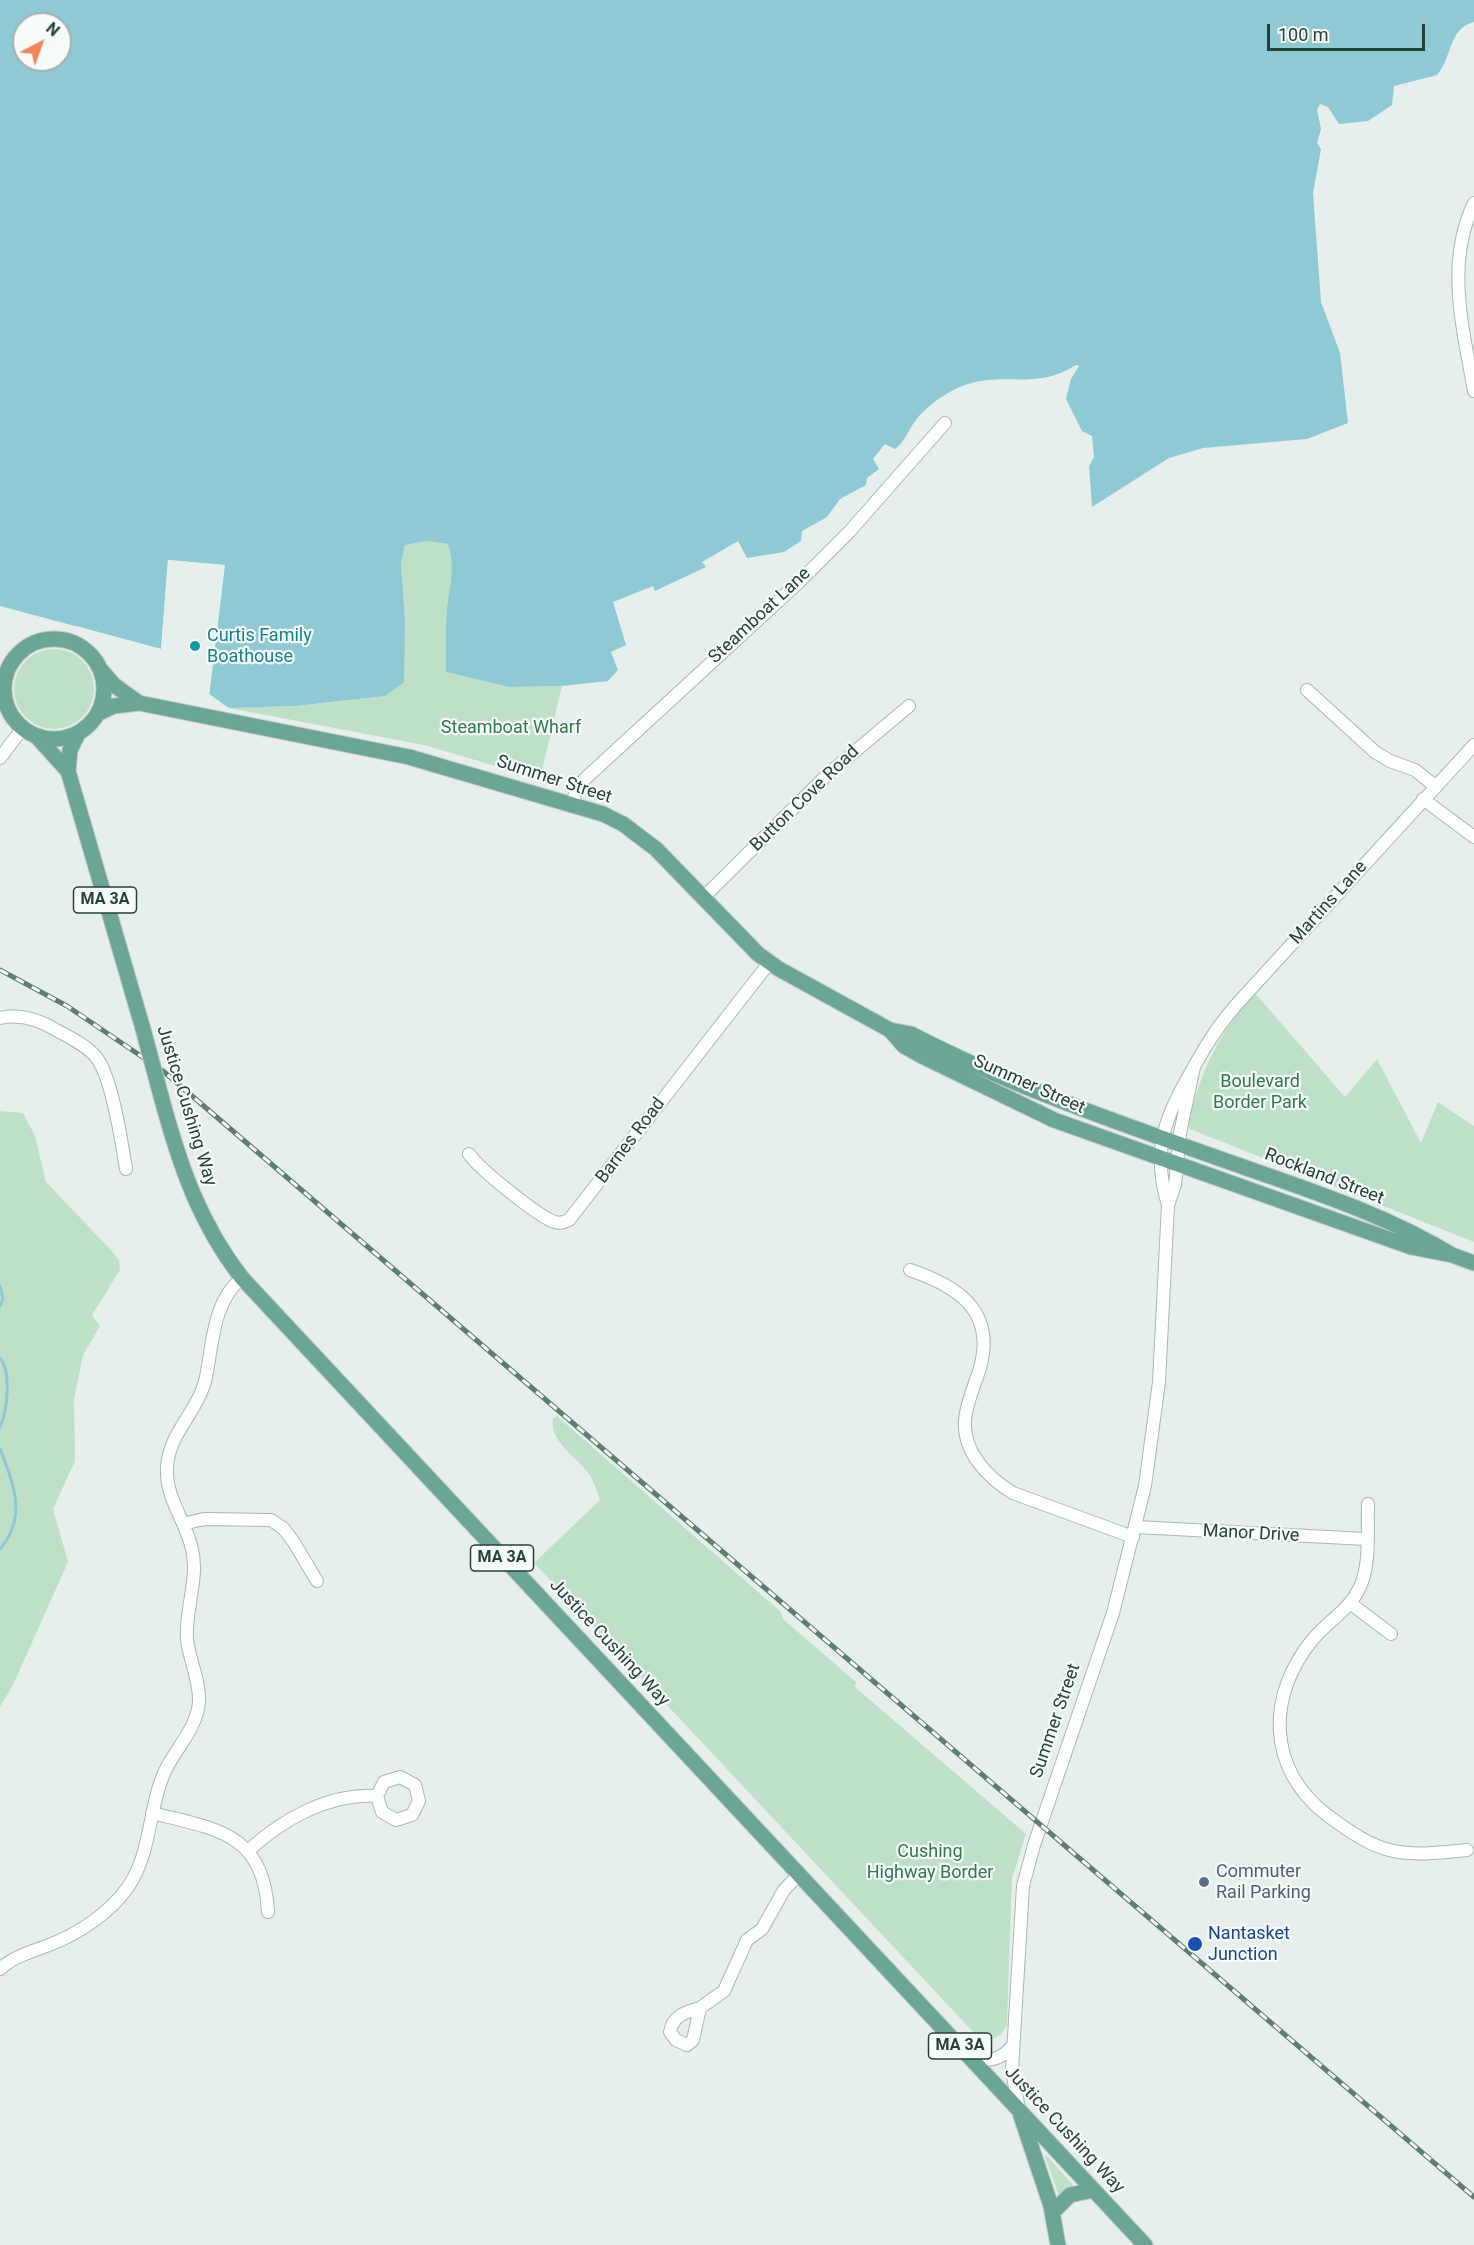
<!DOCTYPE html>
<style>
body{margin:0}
#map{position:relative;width:1474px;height:2245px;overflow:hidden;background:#e6efeb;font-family:Roboto,sans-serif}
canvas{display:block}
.north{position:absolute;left:12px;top:12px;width:60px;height:60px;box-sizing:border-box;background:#f7fbf9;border:2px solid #a3b1ad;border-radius:50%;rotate:41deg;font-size:16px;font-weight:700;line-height:24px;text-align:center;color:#24423a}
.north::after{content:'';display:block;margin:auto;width:21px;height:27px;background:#f4845f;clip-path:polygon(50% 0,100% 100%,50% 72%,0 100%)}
.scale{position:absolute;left:1267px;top:24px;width:158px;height:27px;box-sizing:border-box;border:3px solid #24423a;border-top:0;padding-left:8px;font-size:18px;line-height:21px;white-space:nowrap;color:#24423a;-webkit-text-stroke:4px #f7fbf9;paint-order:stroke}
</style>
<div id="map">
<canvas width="1474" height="2245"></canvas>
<div class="north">N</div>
<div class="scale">100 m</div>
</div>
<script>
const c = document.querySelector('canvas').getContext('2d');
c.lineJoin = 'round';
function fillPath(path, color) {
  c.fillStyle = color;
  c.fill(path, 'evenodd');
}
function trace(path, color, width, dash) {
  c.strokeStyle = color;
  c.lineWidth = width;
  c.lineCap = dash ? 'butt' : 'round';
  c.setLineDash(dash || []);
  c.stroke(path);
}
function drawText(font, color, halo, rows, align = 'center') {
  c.font = font + ' Roboto,sans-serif';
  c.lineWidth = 4.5;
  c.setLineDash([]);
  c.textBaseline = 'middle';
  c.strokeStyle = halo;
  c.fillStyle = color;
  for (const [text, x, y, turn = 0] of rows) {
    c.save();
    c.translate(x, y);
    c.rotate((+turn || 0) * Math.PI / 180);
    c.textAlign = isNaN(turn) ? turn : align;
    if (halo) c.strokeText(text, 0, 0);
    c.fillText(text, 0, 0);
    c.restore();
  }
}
fillPath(new Path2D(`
 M427 541 449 544C456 569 449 586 447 610 445 630 446 651 446 672L509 687 562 686 540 779 424 745 229 708 295 706 385 696 405 621 401 563 405 545Z
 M14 689a40 40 0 1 1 80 0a40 40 0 1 1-80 0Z
 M1255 993 1345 1097 1377 1059 1421 1143 1438 1102 1474 1126V1242L1190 1129 1188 1124C1201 1071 1217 1035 1255 993Z
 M0 1111 23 1113 35 1136 46 1182 110 1249 119 1260 120 1270 92 1315 100 1326 83 1355 74 1399 75 1461 53 1509 68 1562 13 1685 0 1707Z
 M557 1416 781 1612 783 1619 856 1682 855 1687 1026 1834 1012 1879 1007 2025C1000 2039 988 2043 975 2034L534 1563 600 1500C597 1492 594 1481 589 1474 577 1457 549 1442 553 1419Z
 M1046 2155 1073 2185 1059 2196 1045 2156Z`), '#bfe0c8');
fillPath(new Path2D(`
 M0 0H1474V22C1448 29 1453 56 1437 75L1394 86 1392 105 1368 121 1339 124 1328 107 1320 104 1317 110 1321 129 1317 143 1321 149 1313 193 1321 302 1340 353 1348 423 1307 439 1203 448 1169 458 1092 507 1089 466 1094 457 1092 436 1082 431 1066 399 1071 379 1079 366 1076 365C1035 391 1006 371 965 385 948 391 931 403 919 416 909 427 907 440 895 449L885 444 873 459 879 469 867 478 866 485 840 499 827 517 802 531 801 541 784 552 747 558 738 541 702 562 706 567 655 591 653 586 613 602 626 645 611 652 618 670 608 681 562 686 509 687 446 672C446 651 445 630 447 610 449 586 456 568 448 544L427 541 405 545 401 563 405 621 404 682 385 696 295 706 229 708 209 694 224 565 168 560 161 649 0 606ZM24 24H60V60H24Z`), '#8ec9d4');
fillPath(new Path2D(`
 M168 560 225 565 209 697 206 694 221 568 171 564 162 652 76 629V626L161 649Z`), '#e6efeb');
trace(new Path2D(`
 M0 1286 3 1299 0 1306
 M0 1358C12 1372 7 1411 0 1427
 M0 1449C13 1482 28 1517 0 1549`), '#8ec9d4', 3);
const minor = new Path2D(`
 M1474 203C1445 264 1463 328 1474 391
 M1307 690 1375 752 1390 761 1415 770 1435 786
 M0 758 22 729
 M1423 799 1474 837
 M572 803 578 786 588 776 798 583 850 531 945 423
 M704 897 828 774 909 706
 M0 1018C21 1013 40 1020 58 1031 71 1038 87 1046 96 1057 112 1076 122 1144 126 1169
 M469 1154C478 1168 540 1218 555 1222 560 1224 564 1222 569 1220L769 963
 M1168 1205C1150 1147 1167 1114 1195 1065 1207 1043 1220 1023 1237 1004L1474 745
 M910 1270C957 1286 996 1310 980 1368 975 1385 966 1403 965 1421 963 1452 988 1478 1013 1493L1133 1537
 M1368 1504C1367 1530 1371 1566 1359 1589 1349 1610 1327 1622 1313 1639 1266 1696 1267 1769 1327 1815 1383 1857 1400 1857 1467 1850
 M183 1524 204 1519 271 1520 283 1528 293 1541 317 1581
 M1136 1527 1366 1539
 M1350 1603 1391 1634
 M152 1813C217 1829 264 1833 268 1912
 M249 1850C283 1819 329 1793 377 1796L382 1812 396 1820 412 1815 419 1801 415 1785 400 1777 384 1782 377 1796
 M0 1969C14 1956 31 1952 49 1945 78 1934 110 1913 128 1887 152 1852 148 1808 165 1771 176 1748 197 1728 199 1702 200 1680 189 1660 187 1639 185 1609 199 1579 192 1549 186 1521 165 1498 167 1467 169 1432 199 1411 206 1377 213 1342 213 1301 242 1278
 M700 2008C686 2012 673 2015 670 2032L676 2040 687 2045 693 2040 700 2008 724 1991 747 1940 762 1929 784 1890 799 1874
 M969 2056C987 2063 1001 2061 1013 2045
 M1019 2110 1012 2070 1023 1886 1034 1845 1113 1613 1145 1486 1159 1382 1168 1205 1175 1185 1180 1133 1194 1067`);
const major = new Path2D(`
 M4 689a50 50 0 1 1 100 0a50 50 0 1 1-100 0Z
 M101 670 114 685 139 703
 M99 713 114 706 139 703 409 757 603 814 623 824 656 849 758 954 779 969 890 1030 911 1034C1015 1088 1125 1125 1235 1164 1308 1190 1385 1214 1452 1255
 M78 734 70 750 68 771 143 1029
 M38 738 68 771
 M890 1030 904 1046 922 1056 1054 1120 1411 1247 1452 1255 1474 1263
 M161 1096C179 1163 199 1223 242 1278L1145 2245
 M1021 2116 1051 2206 1058 2245
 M1053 2212 1070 2195 1093 2190`);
trace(minor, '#a8b8b2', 14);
trace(major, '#c2cac8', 17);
trace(minor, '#fff', 12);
trace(major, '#6aa596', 15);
const rail = new Path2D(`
 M0 970 67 1006 163 1071 1474 2197`);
trace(rail, '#5f7d75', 5);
trace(rail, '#f7fbf9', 3, [9]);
const majorBridge = new Path2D(`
 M143 1029 161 1096`);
trace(majorBridge, '#c2cac8', 17, []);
trace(majorBridge, '#6aa596', 15);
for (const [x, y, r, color] of [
 [195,646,6,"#0f9aa8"],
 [1204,1882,6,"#5c6f8a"],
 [1195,1944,8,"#1a4fb4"]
]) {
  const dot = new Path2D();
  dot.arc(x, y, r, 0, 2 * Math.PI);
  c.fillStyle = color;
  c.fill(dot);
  trace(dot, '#f7fbf9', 2);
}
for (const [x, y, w] of [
 [105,900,63],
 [502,1558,63],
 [960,2046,63]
]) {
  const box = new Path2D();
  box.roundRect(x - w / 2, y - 13, w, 26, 4.5);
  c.fillStyle = '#f7fbf9';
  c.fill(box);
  trace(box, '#24423a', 1.5);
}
drawText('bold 16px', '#24423a', null, [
 ["MA 3A",105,900],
 ["MA 3A",502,1558],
 ["MA 3A",960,2046]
]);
drawText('18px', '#24423a', '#f7fbf9', [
 ["Steamboat Lane",760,616,-43],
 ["Summer Street",554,780,18],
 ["Button Cove Road",805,799,-44],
 ["Martins Lane",1329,903,-48],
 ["Summer Street",1029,1085,24],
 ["Justice Cushing Way",186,1106,73],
 ["Barnes Road",631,1141,-53],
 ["Rockland Street",1324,1177,21],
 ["Manor Drive",1251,1534,3],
 ["Justice Cushing Way",609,1643,47],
 ["Summer Street",1056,1721,-71],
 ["Justice Cushing Way",1064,2130,47]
]);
drawText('18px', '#0d838f', '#f7fbf9', [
 ["Curtis Family",207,636],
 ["Boathouse",207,657]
], 'left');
drawText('18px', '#2d7a4b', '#f7fbf9', [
 ["Steamboat Wharf",511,728],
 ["Boulevard",1260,1082],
 ["Border Park",1260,1103],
 ["Cushing",930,1852],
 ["Highway Border",930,1873]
]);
drawText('18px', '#4e5e75', '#f7fbf9', [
 ["Commuter",1216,1872],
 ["Rail Parking",1216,1893]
], 'left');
drawText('18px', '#164399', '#f7fbf9', [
 ["Nantasket",1208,1934],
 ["Junction",1208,1955]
], 'left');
</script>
